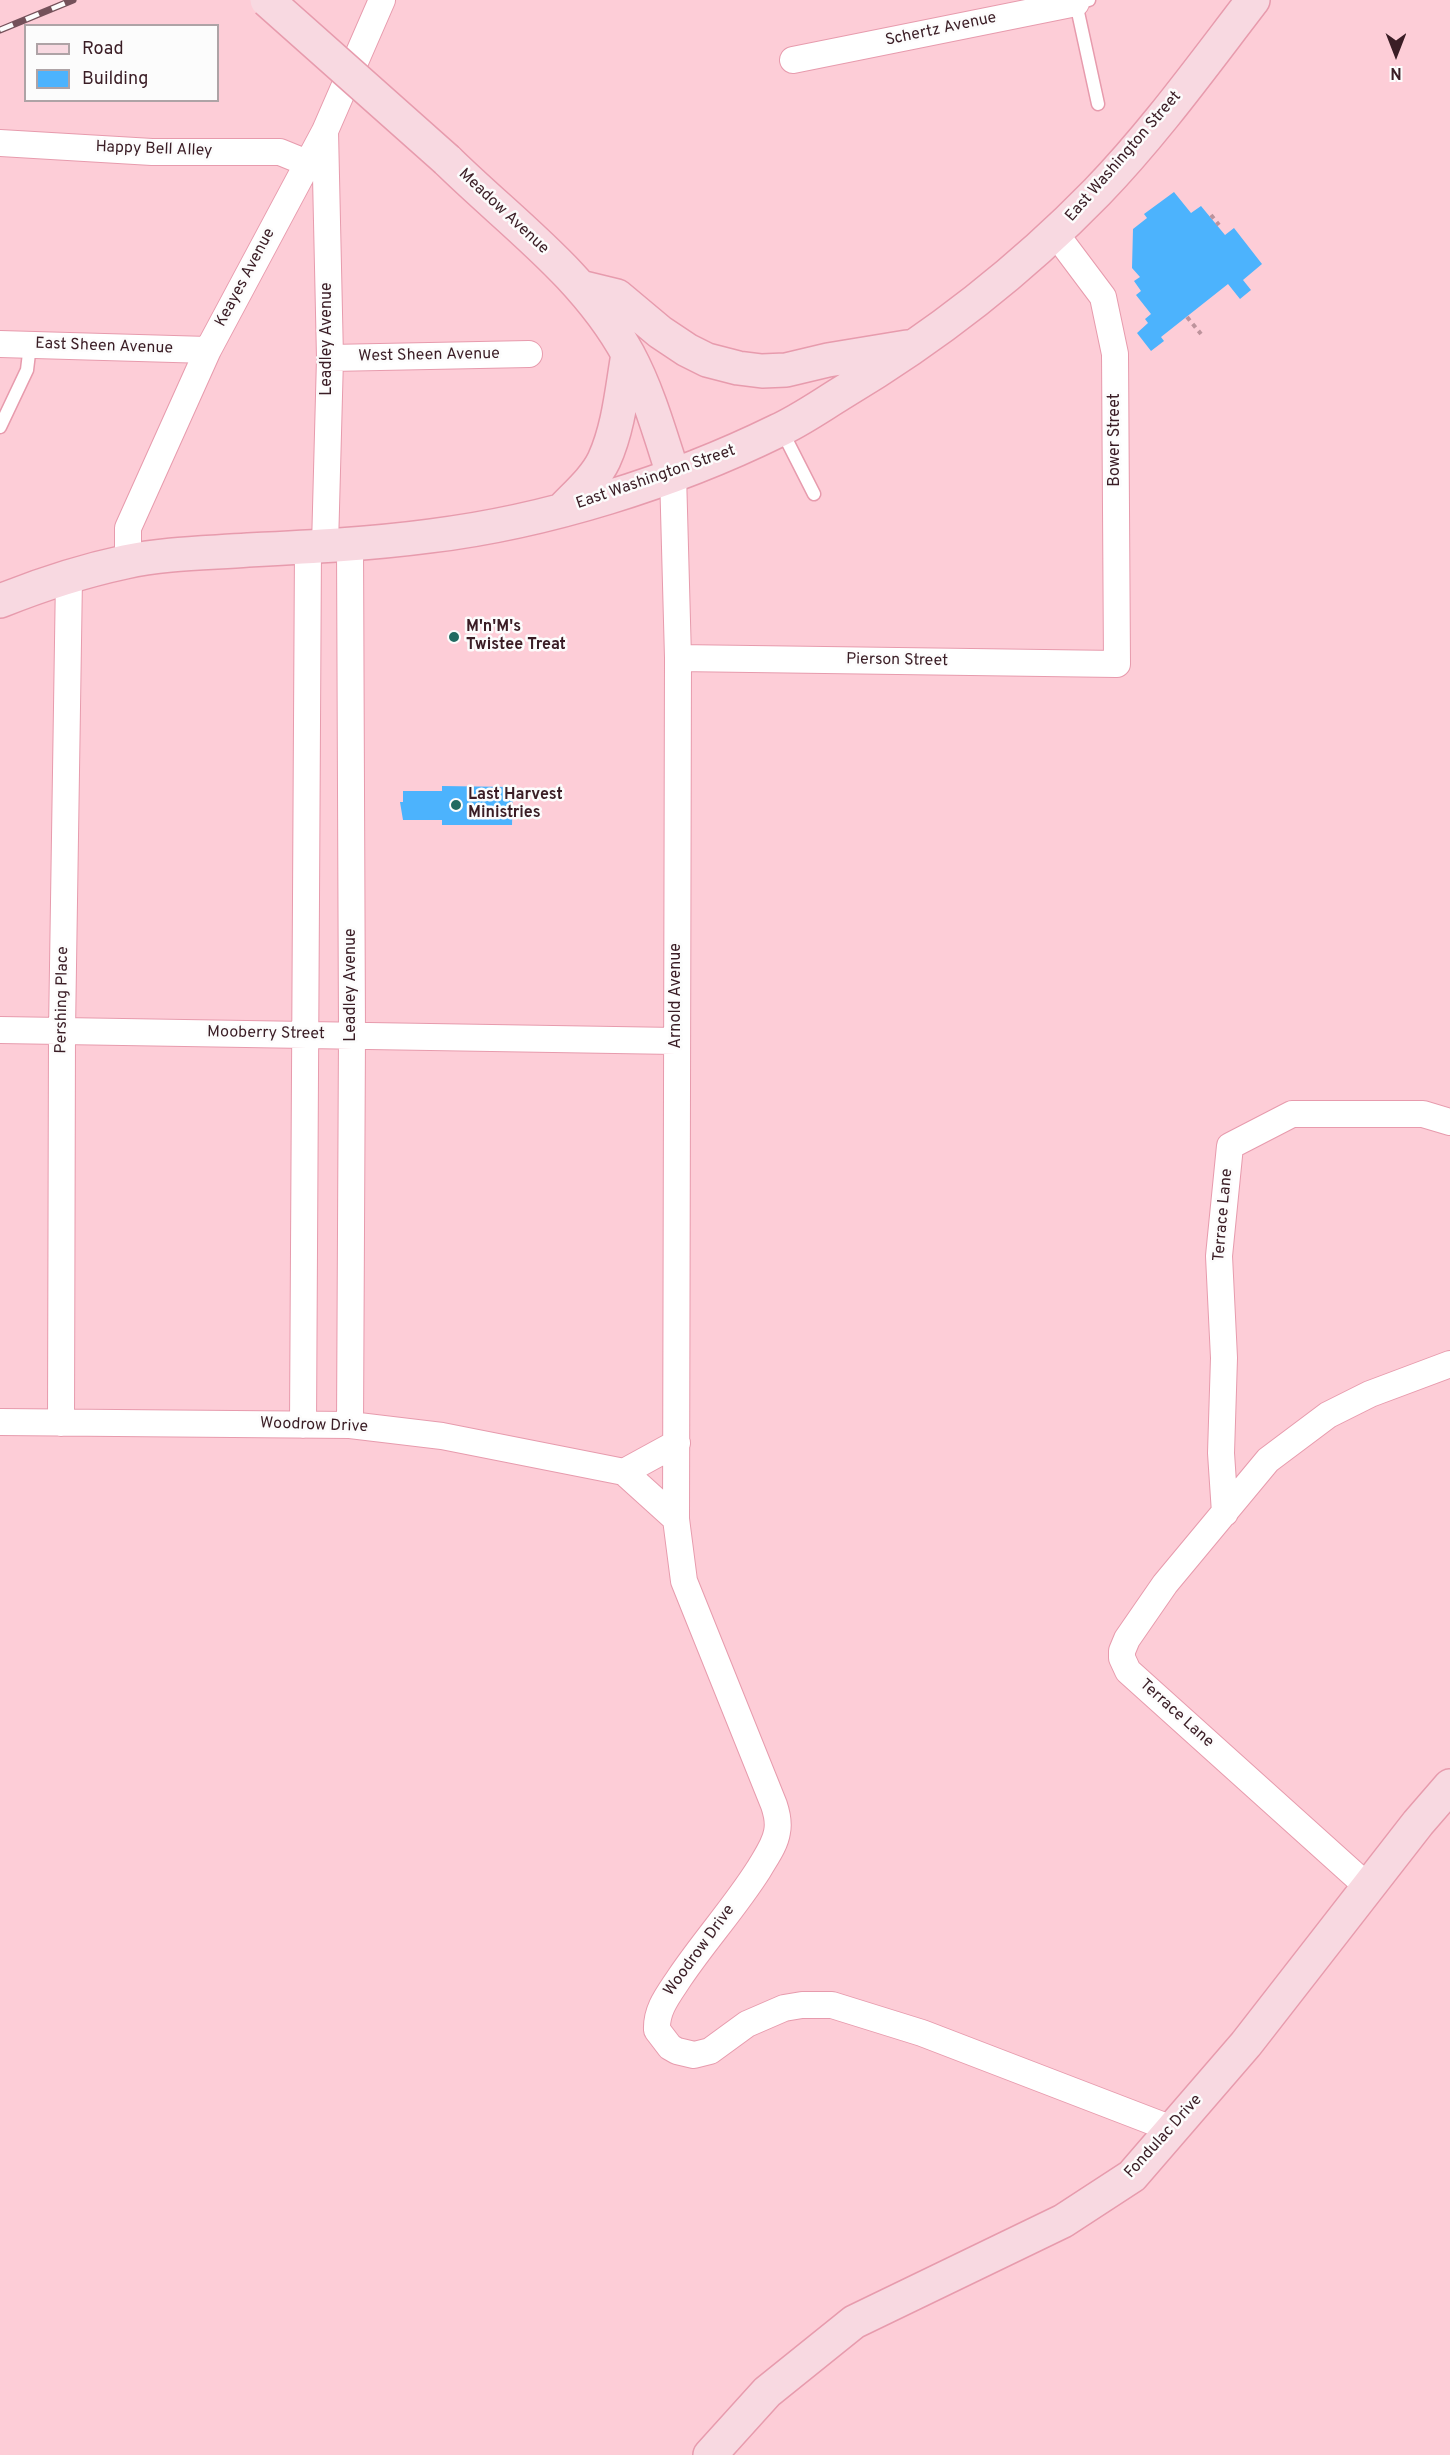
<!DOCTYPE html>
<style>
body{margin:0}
#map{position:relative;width:1450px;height:2455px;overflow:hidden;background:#fdcdd7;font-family:Overpass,sans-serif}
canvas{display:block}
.legend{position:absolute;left:24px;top:24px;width:195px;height:78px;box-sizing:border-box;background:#fcfcfc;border:2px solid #aea3a6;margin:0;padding:8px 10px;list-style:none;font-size:18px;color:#3a1d25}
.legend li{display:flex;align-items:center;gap:12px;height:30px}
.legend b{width:30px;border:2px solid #aea3a6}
.north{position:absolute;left:1366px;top:24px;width:60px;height:60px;-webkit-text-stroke:4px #fcfcfc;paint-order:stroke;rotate:180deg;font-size:16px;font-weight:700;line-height:24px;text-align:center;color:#3a1d25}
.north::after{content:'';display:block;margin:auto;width:21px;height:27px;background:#3a1d25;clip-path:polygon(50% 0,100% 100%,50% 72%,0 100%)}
</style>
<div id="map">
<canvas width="1450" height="2455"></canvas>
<ul class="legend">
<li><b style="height:8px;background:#f8d9e1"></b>Road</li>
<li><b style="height:16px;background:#4cb3fd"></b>Building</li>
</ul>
<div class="north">N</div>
</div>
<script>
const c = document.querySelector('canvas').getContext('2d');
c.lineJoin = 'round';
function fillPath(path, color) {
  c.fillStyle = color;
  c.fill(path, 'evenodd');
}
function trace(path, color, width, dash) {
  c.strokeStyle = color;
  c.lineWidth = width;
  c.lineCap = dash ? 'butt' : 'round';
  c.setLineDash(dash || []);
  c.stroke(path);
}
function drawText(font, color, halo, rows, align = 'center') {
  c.font = font + ' Overpass,sans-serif';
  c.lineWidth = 5;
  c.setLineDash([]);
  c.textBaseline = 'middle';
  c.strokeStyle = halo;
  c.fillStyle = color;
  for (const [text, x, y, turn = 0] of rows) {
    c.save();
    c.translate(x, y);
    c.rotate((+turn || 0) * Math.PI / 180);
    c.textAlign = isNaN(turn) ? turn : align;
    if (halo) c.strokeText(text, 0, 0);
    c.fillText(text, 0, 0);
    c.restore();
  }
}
fillPath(new Path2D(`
 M1174 192 1191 213 1201 206 1225 235 1234 228 1262 264 1243 280 1251 290 1240 299 1228 284 1161 337 1164 341 1151 351 1137 333 1148 323 1145 319 1151 314 1136 295 1141 291 1134 281 1140 277 1132 268 1133 229 1147 218 1144 214Z
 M442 786 513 787 512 825H442V820H403L400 802H403V791H442Z`), '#4cb3fd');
const lane = new Path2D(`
 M1089 0 1076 3 1098 104
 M0 427 27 370 30 345
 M782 431 814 494`);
const street = new Path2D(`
 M793 60 1076 3 1075 0
 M325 131 330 358 325 546
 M0 143 152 152H280L307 163
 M0 344 208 350
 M330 358 529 354
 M673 474 678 658 676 1519 684 1581 774 1805C777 1814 779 1823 777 1832 775 1845 766 1857 759 1869 735 1907 705 1940 680 1977 669 1994 656 2009 657 2030L670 2047 677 2051 694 2055 710 2051 747 2024 784 2008 802 2005H832L922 2033 1172 2129
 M350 545 352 1035 350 1425
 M128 561V528L208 350 325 131 382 0
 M678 658 1117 664 1115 354 1103 297 1055 233
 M0 1030 676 1041
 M0 1422 350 1425 442 1436 624 1472 676 1519
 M61 1423 62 1031 69 577
 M303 1425 308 547
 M624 1472 677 1443
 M1225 1513 1221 1453 1224 1358 1219 1256 1230 1146 1292 1114H1423L1450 1122
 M1368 1887 1128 1671 1122 1658V1651L1127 1639 1165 1584 1268 1460 1328 1415 1370 1394 1450 1364`);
const secondary = new Path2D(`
 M447 160C510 222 585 275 628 354 648 391 660 434 673 474
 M580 287 617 296 660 332 687 350 707 360 738 368 762 371 786 370 828 360 907 347
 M562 510C576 495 595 479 604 460 619 427 622 389 628 354
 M0 601C40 585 83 571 125 562 165 553 208 553 248 550 309 547 370 544 430 536 546 522 673 482 777 431 799 421 819 407 840 394 934 338 1020 271 1097 192 1154 133 1203 65 1253 0
 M710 2455 767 2392 854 2322 1063 2221 1132 2176 1246 2044 1418 1823 1450 1786`);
trace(lane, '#e79bad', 15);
trace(street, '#e79bad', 28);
trace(secondary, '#e79bad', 36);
trace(new Path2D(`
 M1211 215 1219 225
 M1187 317 1201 334`), '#bd939c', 4, [4.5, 4.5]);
trace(lane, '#fff', 12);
trace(street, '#fff', 26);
trace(secondary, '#f8d9e1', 33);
const rail = new Path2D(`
 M0 30 73 0`);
trace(rail, '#74515a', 7);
trace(rail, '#fcfcfc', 4.5, [14]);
const secondaryBridge = new Path2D(`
 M267 0 447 160`);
trace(secondaryBridge, '#e79bad', 36, []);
trace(secondaryBridge, '#f8d9e1', 33);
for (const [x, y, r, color] of [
 [454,637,6,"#226a61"],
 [456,805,6,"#226a61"]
]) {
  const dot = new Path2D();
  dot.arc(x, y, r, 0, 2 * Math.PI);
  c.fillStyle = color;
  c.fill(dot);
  trace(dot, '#fcfcfc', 2);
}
drawText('16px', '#3a1d25', '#fcfcfc', [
 ["Schertz Avenue",941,30,-12],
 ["Happy Bell Alley",154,150,2],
 ["East Washington Street",1124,157,-49],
 ["Meadow Avenue",503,212,43],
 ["Keayes Avenue",246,278,-62],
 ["Leadley Avenue",328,339,-90],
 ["East Sheen Avenue",104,347,2],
 ["West Sheen Avenue",429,356,-1],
 ["Bower Street",1116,440,-90],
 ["East Washington Street",656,478,-19],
 ["Pierson Street",897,661,1],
 ["Leadley Avenue",352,985,-90],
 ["Arnold Avenue",677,996,-90],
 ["Pershing Place",63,1000,-89],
 ["Mooberry Street",266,1034,1],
 ["Terrace Lane",1224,1215,-85],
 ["Woodrow Drive",314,1426,2],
 ["Terrace Lane",1176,1714,42],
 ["Woodrow Drive",700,1951,-54],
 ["Fondulac Drive",1164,2137,-48]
]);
drawText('bold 16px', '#3a1d25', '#fcfcfc', [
 ["M'n'M's",466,628],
 ["Twistee Treat",466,646],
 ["Last Harvest",468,796],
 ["Ministries",468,814]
], 'left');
</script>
